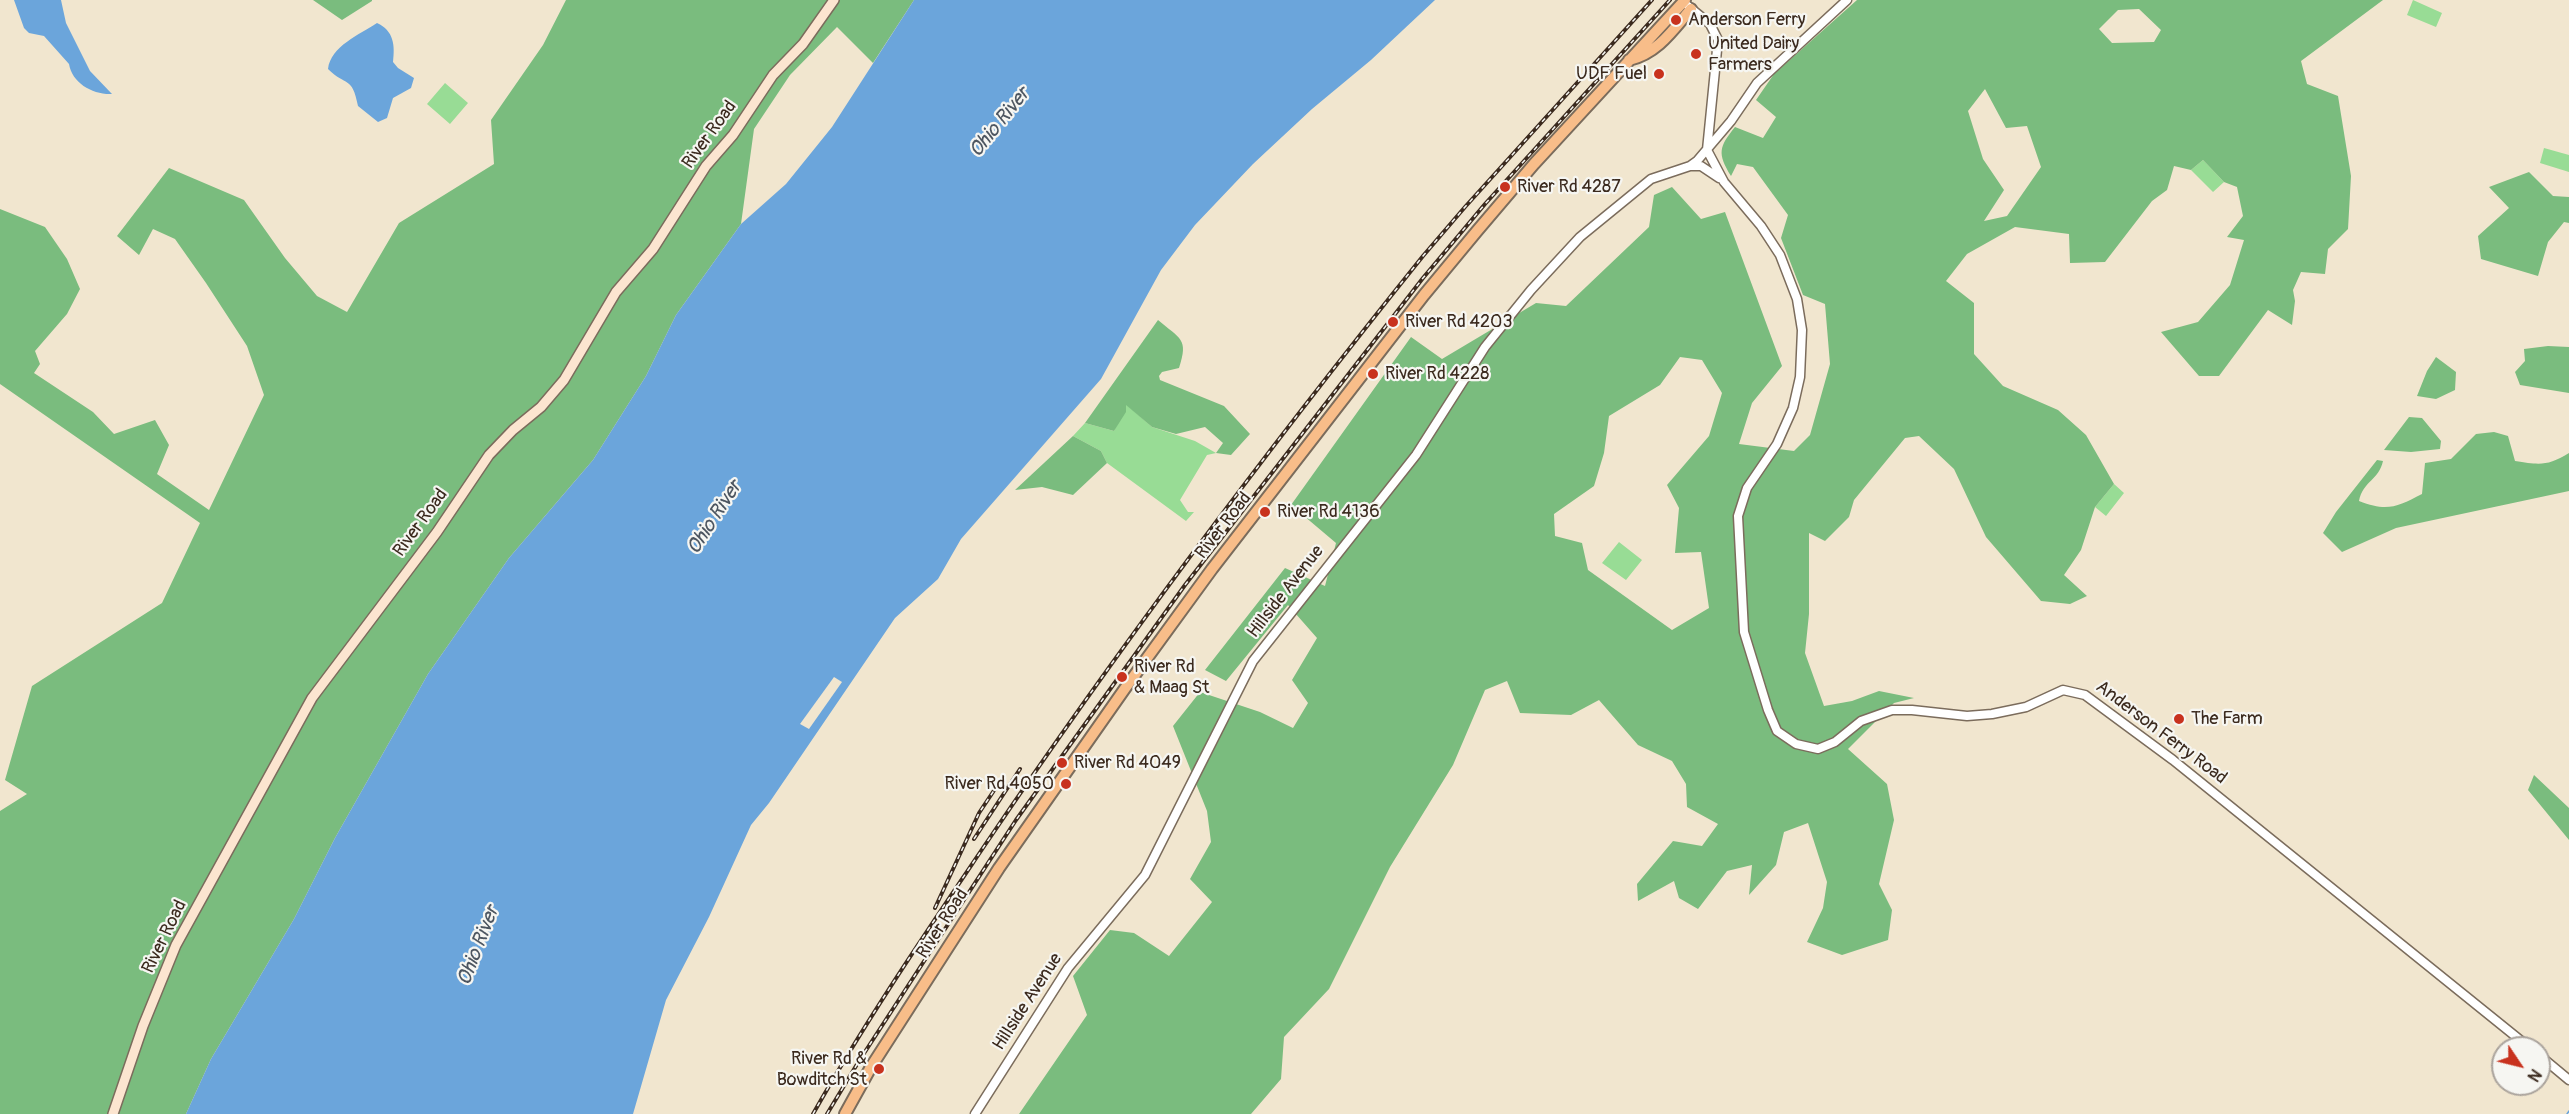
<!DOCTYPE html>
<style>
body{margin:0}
#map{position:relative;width:2569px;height:1114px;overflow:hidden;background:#f1e6cf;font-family:Pangolin,sans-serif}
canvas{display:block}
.north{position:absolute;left:2491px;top:1036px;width:60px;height:60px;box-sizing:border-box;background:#f6f6f2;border:2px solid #aba49d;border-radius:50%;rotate:125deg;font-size:16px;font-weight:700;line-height:24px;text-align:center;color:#3b2a1e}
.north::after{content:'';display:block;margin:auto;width:21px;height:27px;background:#c8321e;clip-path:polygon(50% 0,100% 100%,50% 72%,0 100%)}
</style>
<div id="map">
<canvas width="2569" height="1114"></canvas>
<div class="north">N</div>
</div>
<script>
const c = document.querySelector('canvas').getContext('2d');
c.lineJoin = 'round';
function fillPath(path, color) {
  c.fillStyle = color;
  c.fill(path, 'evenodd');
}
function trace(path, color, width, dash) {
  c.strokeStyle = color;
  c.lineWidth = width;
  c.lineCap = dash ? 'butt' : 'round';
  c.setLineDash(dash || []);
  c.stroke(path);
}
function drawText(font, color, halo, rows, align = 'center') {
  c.font = font + ' Pangolin,sans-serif';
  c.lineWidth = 4.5;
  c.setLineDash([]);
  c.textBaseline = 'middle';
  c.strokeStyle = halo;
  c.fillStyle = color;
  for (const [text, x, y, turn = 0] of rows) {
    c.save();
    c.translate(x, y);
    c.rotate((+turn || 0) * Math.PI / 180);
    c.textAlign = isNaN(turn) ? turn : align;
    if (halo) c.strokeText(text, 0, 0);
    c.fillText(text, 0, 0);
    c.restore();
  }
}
fillPath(new Path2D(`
 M2413 0 2442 13 2436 27 2407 15Z
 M445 83 468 103 450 124 427 104Z
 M2544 148 2569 155V172L2540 163Z
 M2203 160 2224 182 2213 192 2191 170Z
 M1126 404 1152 427 1195 441 1216 453 1207 455 1180 500 1188 512H1194L1186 521 1107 463 1101 451 1073 436 1085 423 1114 431Z
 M2114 484 2124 493 2106 516 2095 507Z
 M1619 542 1642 560 1626 580 1602 563Z`), '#98dc95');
fillPath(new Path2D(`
 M313 0H372V1L342 20Z
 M566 0H914L873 63 837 27 790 75 754 129 741 224 676 315 646 376 593 460 509 558 428 674 335 838 294 919 211 1059 186 1114H0V811L27 794 5 780 32 686 162 603 200 523 0 384V209L45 227 67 259 80 289 67 314 35 351 40 364 34 373 93 412 114 434 155 420 169 445 157 474 209 510 264 395 247 346 206 283 175 239 153 229 139 255 117 236 169 168 244 200 285 258 317 296 347 312 399 223 494 164 491 120 543 45Z
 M1857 0H2383L2301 61 2307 84 2338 96 2351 176 2348 229 2328 249 2325 274 2301 272 2293 290 2295 301 2292 325 2268 310 2219 376H2199L2161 332 2198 322 2230 285 2244 240 2227 237 2243 216 2237 187 2224 182 2203 160 2191 170 2174 166 2167 190 2152 201 2105 262 2070 263 2069 234 2015 227 1967 254 1946 281 1974 303V354L2003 386 2058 410 2086 435 2114 484 2095 507 2081 550 2064 575 2087 596 2070 604 2041 601 1986 537 1954 469 1919 436 1905 438 1854 500 1849 517 1825 541 1809 533V614L1805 653 1824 706 1852 701 1879 691 1914 698 1894 703 1848 749 1887 784 1894 820 1879 884 1892 910 1888 940 1842 955 1807 942 1823 908 1827 882 1808 823 1784 832 1776 865 1749 895 1752 865 1727 871 1698 909 1679 898 1674 881 1638 901 1637 884 1673 841 1702 846 1718 824 1687 807 1686 784 1672 761 1638 745 1599 700 1571 715 1520 713 1507 681 1485 690 1453 765 1390 867 1329 989 1284 1037 1281 1079 1251 1114H1019L1087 1015 1073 976 1110 930 1134 933 1169 956 1212 902 1190 879 1211 842 1207 811 1173 726 1200 692 1260 712 1293 728 1308 703 1292 680 1317 638 1288 605 1226 681 1205 670 1285 568 1325 586 1336 543 1291 505 1411 337 1442 359 1536 303 1566 306 1649 227 1654 195 1672 187 1701 219 1725 212 1782 366 1752 403 1739 444 1794 451 1810 435 1830 364 1825 304 1803 295 1781 238 1788 215 1753 167 1737 164 1731 176C1717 153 1719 147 1735 127L1763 138 1776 117 1756 100 1774 74ZM2139 9 2161 30 2154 42 2112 43 2099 29 2118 10ZM1985 89 2006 128 2027 126 2041 167 2007 216 1984 221 2004 190 1983 159 1968 111ZM1680 357 1702 360 1722 393 1709 436 1667 485 1679 508 1675 553 1701 552 1709 608 1672 630 1588 570 1582 543 1555 536 1554 514 1594 486 1604 453 1609 416 1660 385Z
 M2529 172 2553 196 2569 197V223L2564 222 2548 242 2538 276 2481 259 2478 236 2509 208 2489 187Z
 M1158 320C1180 339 1189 338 1179 368L1162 372 1159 376 1160 380 1224 406 1250 434 1231 455 1216 453 1223 443 1205 427 1176 434 1152 427 1126 405V412L1114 431 1085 423Z
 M2548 346 2569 347V393L2520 385 2515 372 2525 361 2524 349Z
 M2436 357 2456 372 2455 390 2436 399 2417 396 2427 371Z
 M2409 417 2422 418 2441 441 2440 449 2411 452 2384 450Z
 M2494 432 2508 436 2515 461C2540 465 2548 466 2569 453V491L2396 528 2342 552 2323 533 2336 512 2377 460 2383 461C2379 480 2363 481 2359 501 2387 512 2397 507 2422 494L2425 463 2451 459 2476 434Z
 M1073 436 1101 451 1107 463 1073 495 1042 487 1015 490Z
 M2534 775 2569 808V840L2528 790Z`), '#7abc7e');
fillPath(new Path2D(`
 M14 0H61L66 23 90 71 112 94C93 95 72 83 69 64L44 36 29 33 24 28Z
 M914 0H1435L1371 60 1312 109 1253 164 1195 225 1161 270 1101 379 961 539 938 579 895 618 769 803 751 825 709 917 666 1000 633 1114H186L211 1059 294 919 335 838 428 674 509 558 593 460 646 376 676 315 741 224 786 184 832 127Z
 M377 23C394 31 395 45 393 62L398 68 414 78 411 88 393 98 387 118 378 122 358 106C352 75 346 87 328 69 331 46 359 35 377 23Z`), '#6ba5db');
fillPath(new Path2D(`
 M834 677 842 682 809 729 800 724Z`), '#f1e6cf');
trace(new Path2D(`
 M2567 1114 2569 1111`), '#6ba5db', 1.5);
const tertiary = new Path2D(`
 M1688 6 1710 24 1718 40 1707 150 1724 182 1761 226 1780 255 1797 299 1802 330 1800 377 1793 408 1777 444 1747 488 1738 516 1744 632 1768 710 1777 731 1796 744 1818 749 1835 742 1861 721 1892 710H1912L1967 716 1992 714 2026 707 2063 690 2085 695 2173 760 2530 1048
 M1691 166H1701L1719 178
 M2539 1055 2569 1080
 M975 1114 1068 968 1145 875 1253 661 1416 455 1485 347 1531 290 1580 237 1651 179 1690 166 1697 161 1731 121 1757 83 1847 0`);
const secondary = new Path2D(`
 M113 1114 143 1026 176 945 312 698 437 532 489 455 513 430 541 407 564 380 616 292 653 249 706 166 733 135 773 75 803 44 834 0`);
const primary = new Path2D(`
 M1629 60C1657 54 1673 30 1691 9
 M845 1114 871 1067 999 868 1126 687 1212 569 1424 295 1477 231 1534 164 1685 0`);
trace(tertiary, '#7b6c5c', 11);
trace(secondary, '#7b6c5c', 12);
trace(primary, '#7b6c5c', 14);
trace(tertiary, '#fff', 8);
trace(secondary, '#fce5d0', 9);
trace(primary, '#f8bd89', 10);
const rail = new Path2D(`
 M974 839 1020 769
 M935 908 979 813 1001 780
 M813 1114C866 1020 927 931 987 842 1124 640 1271 445 1423 256L1465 207 1652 0
 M827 1114 859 1061 1016 820 1185 585 1423 278 1485 204 1670 0`);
trace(rail, '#3b2a1e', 4);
trace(rail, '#f6f6f2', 1.5, [4.5]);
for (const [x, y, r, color] of [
 [1676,20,6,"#c8321e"],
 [1696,54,6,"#c8321e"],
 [1659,74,6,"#c8321e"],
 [1505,187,6,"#c8321e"],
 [1393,322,6,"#c8321e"],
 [1373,374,6,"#c8321e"],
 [1265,512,6,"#c8321e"],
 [1122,677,6,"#c8321e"],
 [2179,719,6,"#c8321e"],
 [1062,763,6,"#c8321e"],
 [1066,784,6,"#c8321e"],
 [879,1069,6,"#c8321e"]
]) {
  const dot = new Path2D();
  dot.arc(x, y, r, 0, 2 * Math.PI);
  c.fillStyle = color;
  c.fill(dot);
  trace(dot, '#f6f6f2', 2);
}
drawText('18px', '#3b2a1e', '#f6f6f2', [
 ["Anderson Ferry",1688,20],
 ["United Dairy",1708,44],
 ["Farmers",1708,65],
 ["UDF Fuel",1647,74,"right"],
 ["River Rd 4287",1517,187],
 ["River Rd 4203",1405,322],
 ["River Rd 4228",1385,374],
 ["River Rd 4136",1277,512],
 ["River Rd",1134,667],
 ["& Maag St",1134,688],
 ["The Farm",2191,719],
 ["River Rd 4049",1074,763],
 ["River Rd 4050",1054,784,"right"],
 ["River Rd &",867,1059,"right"],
 ["Bowditch St",867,1080,"right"]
], 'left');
drawText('18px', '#3b2a1e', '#f6f6f2', [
 ["River Road",710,135,-54],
 ["River Road",421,523,-54],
 ["River Road",1224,526,-52],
 ["Hillside Avenue",1286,592,-52],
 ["Anderson Ferry Road",2161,733,37],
 ["River Road",943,924,-57],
 ["River Road",165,937,-64],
 ["Hillside Avenue",1028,1002,-57]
]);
drawText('italic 20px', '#4c5560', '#f6f6f2', [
 ["Ohio River",1000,123,-51],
 ["Ohio River",715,518,-57],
 ["Ohio River",479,946,-69]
]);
</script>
